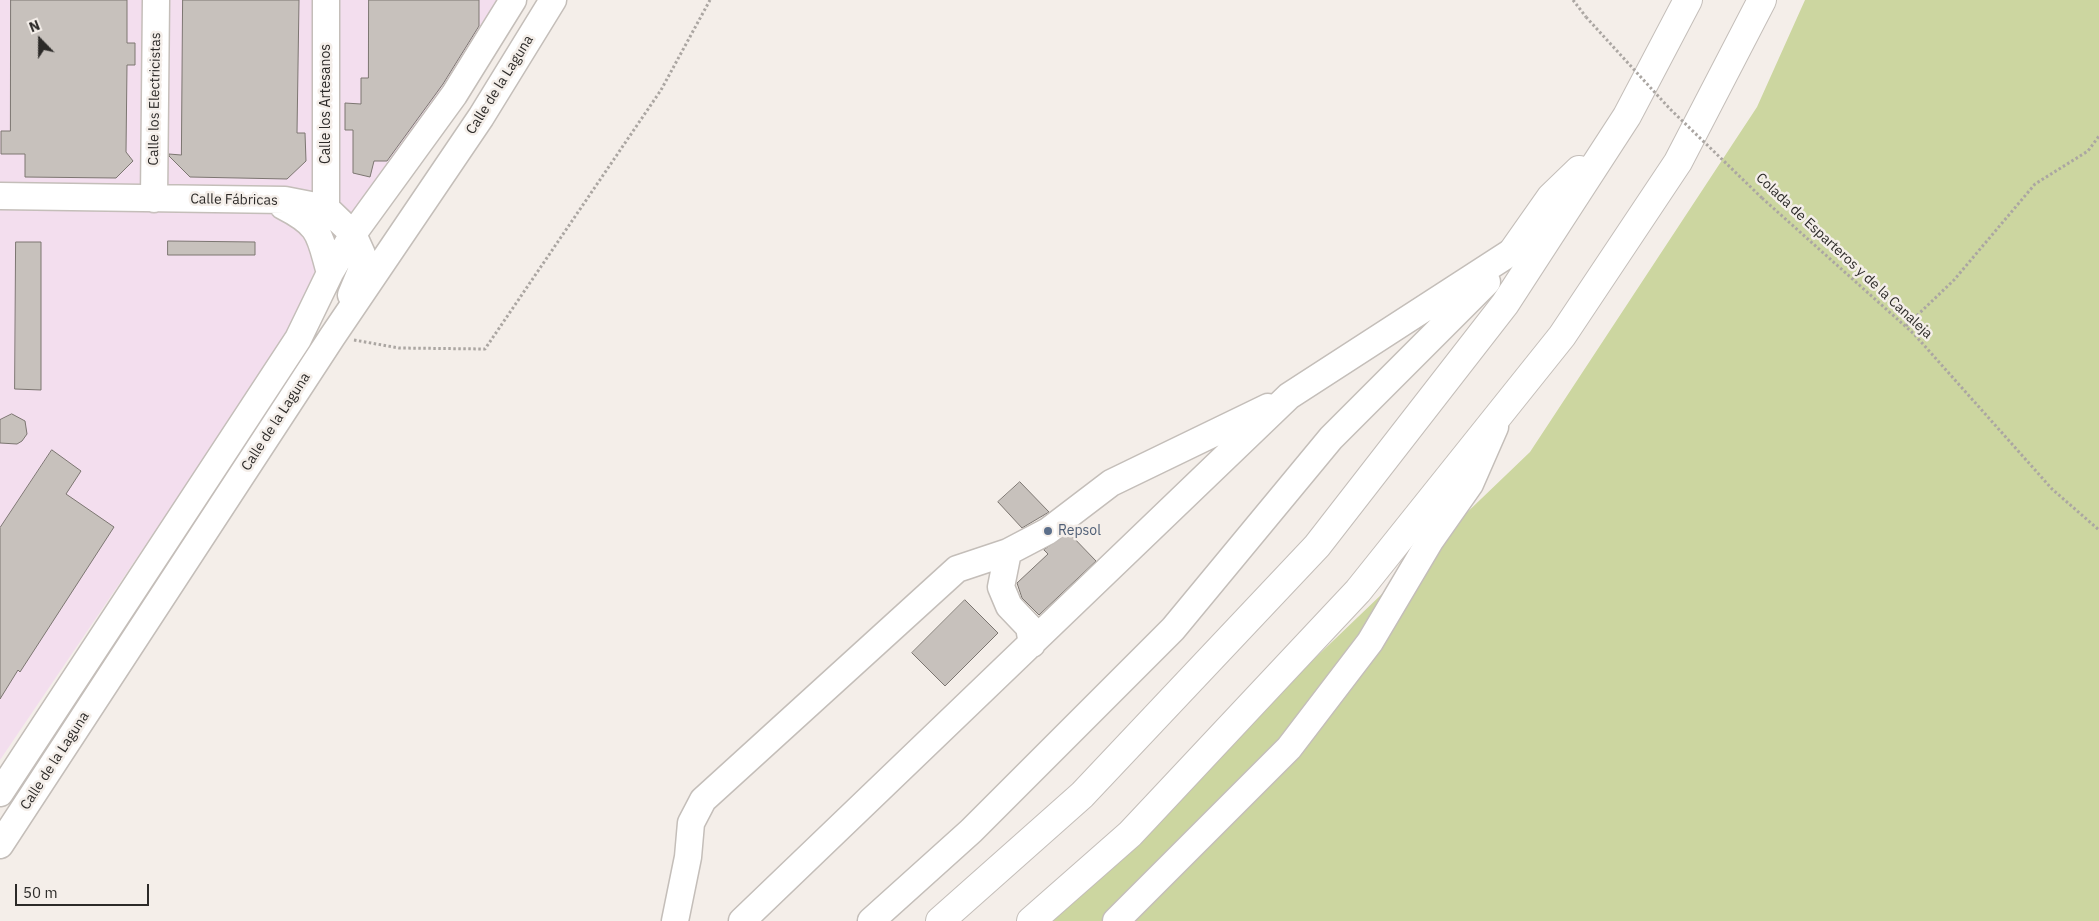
<!DOCTYPE html>
<meta charset="utf-8">
<style>
body{margin:0}
#map{position:relative;width:2099px;height:921px;overflow:hidden;background:#f4eee9;font-family:"IBM Plex Sans",sans-serif}
canvas{display:block}
.north{position:absolute;left:15px;top:15px;width:50px;height:50px;-webkit-text-stroke:4px #f4eee9;paint-order:stroke;rotate:338deg;font-size:14px;font-weight:700;line-height:20px;text-align:center;color:#2c2a28}
.north::after{content:'';display:block;margin:auto;width:18px;height:22px;background:#2c2a28;clip-path:polygon(50% 0,100% 100%,50% 72%,0 100%)}
.scale{position:absolute;left:15px;top:884px;width:134px;height:22px;box-sizing:border-box;border:2px solid #2c2a28;border-top:0;padding-left:6px;font-size:15px;line-height:18px;white-space:nowrap;color:#2c2a28;-webkit-text-stroke:4px #f4eee9;paint-order:stroke}
</style>
<div id="map">
<canvas width="2099" height="921"></canvas>
<div class="north">N</div>
<div class="scale">50 m</div>
</div>
<script>
const c = document.querySelector('canvas').getContext('2d');
c.lineJoin = 'round';
function fillPath(path, color) {
  c.fillStyle = color;
  c.fill(path, 'evenodd');
}
function trace(path, color, width, dash) {
  c.strokeStyle = color;
  c.lineWidth = width;
  c.lineCap = dash ? 'butt' : 'round';
  c.setLineDash(dash || []);
  c.stroke(path);
}
function drawText(font, color, halo, rows, align = 'center') {
  c.font = font + ' "IBM Plex Sans",sans-serif';
  c.lineWidth = 5;
  c.setLineDash([]);
  c.textBaseline = 'middle';
  c.strokeStyle = halo;
  c.fillStyle = color;
  for (const [text, x, y, turn = 0] of rows) {
    c.save();
    c.translate(x, y);
    c.rotate((+turn || 0) * Math.PI / 180);
    c.textAlign = isNaN(turn) ? turn : align;
    if (halo) c.strokeText(text, 0, 0);
    c.fillText(text, 0, 0);
    c.restore();
  }
}
fillPath(new Path2D(`
 M0 0H510L496 27 0 760Z`), '#f3deee');
fillPath(new Path2D(`
 M1805 0H2099V921H1041L1530 452 1757 107Z`), '#ccd6a0');
const building = new Path2D(`
 M11 0H127V43H135V65H127L126 152 133 161 116 178 25 177V154H1V131H10Z
 M183 0H299L297 133H305L306 161 287 179 190 177 169 156V154L181 155Z
 M369 0H479V26L443 84 387 161H374L370 177 353 173V130H345V103L361 104V78H368Z
 M168 241 255 242V255H168Z
 M16 242H41V390L15 389Z
 M12 414 25 421 27 434 22 441 17 444 0 443V420Z
 M52 450 81 471 66 494 114 527 20 672 18 670 0 699V528Z
 M1020 482 1049 512 1022 528 998 502Z
 M1069 533 1096 561 1039 615 1022 598 1017 583 1048 554 1044 550Z
 M965 600 998 633 945 686 912 653Z`);
fillPath(building, '#c7c1bc');
trace(building, '#7c7671', 1);
const minor = new Path2D(`
 M326 0V208
 M0 196 285 200 326 208 353 234 362 254 361 271 351 295
 M154 199 156 0
 M283 206C322 226 319 235 330 273
 M1008 552 1001 587 1009 606 1029 627 1032 644
 M0 793 298 339 330 273 353 234 454 95 513 0
 M0 845 332 337 481 117 553 0
 M675 921 688 857 691 823 703 800 957 569 1008 552 1048 531 1111 483 1268 407
 M742 921 1289 396 1513 251
 M871 921 971 831 1173 629 1331 438 1487 282
 M1116 921 1289 748 1370 642 1430 541 1470 484 1495 427`);
const highway = new Path2D(`
 M1513 251 1551 197 1579 170
 M940 921 1082 795 1317 546 1505 304 1627 116 1688 0
 M1031 921 1130 834 1358 591 1562 336 1678 162 1762 0`);
trace(minor, '#c4beb9', 29);
trace(highway, '#c4beb9', 30);
trace(new Path2D(`
 M1573 0 1586 17
 M1762 198 1914 334 2052 489 2099 530
 M1906 326 1954 280 2035 184 2088 151 2099 136
 M354 340 399 348 485 349 661 90 710 0`), '#aba6a2', 3, [2.5, 2.5]);
trace(minor, '#fff', 26);
trace(highway, '#fff', 28);
trace(new Path2D(`
 M1586 17 1670 109 1762 198`), '#aba6a2', 3, [2.5, 2.5]);
for (const [x, y, r, color] of [
 [1048,531,5,"#5c6f8a"]
]) {
  const dot = new Path2D();
  dot.arc(x, y, r, 0, 2 * Math.PI);
  c.fillStyle = color;
  c.fill(dot);
  trace(dot, '#f4eee9', 2);
}
drawText('14px', '#2c2a28', '#f4eee9', [
 ["Calle de la Laguna",500,85,-58],
 ["Calle los Electricistas",155,99,-89],
 ["Calle los Artesanos",326,104,-90],
 ["Calle Fábricas",234,200,1],
 ["Colada de Esparteros y de la Canaleja",1844,256,43],
 ["Calle de la Laguna",276,422,-57],
 ["Calle de la Laguna",55,761,-57]
]);
drawText('14px', '#4e5e75', '#f4eee9', [
 ["Repsol",1058,531]
], 'left');
</script>
